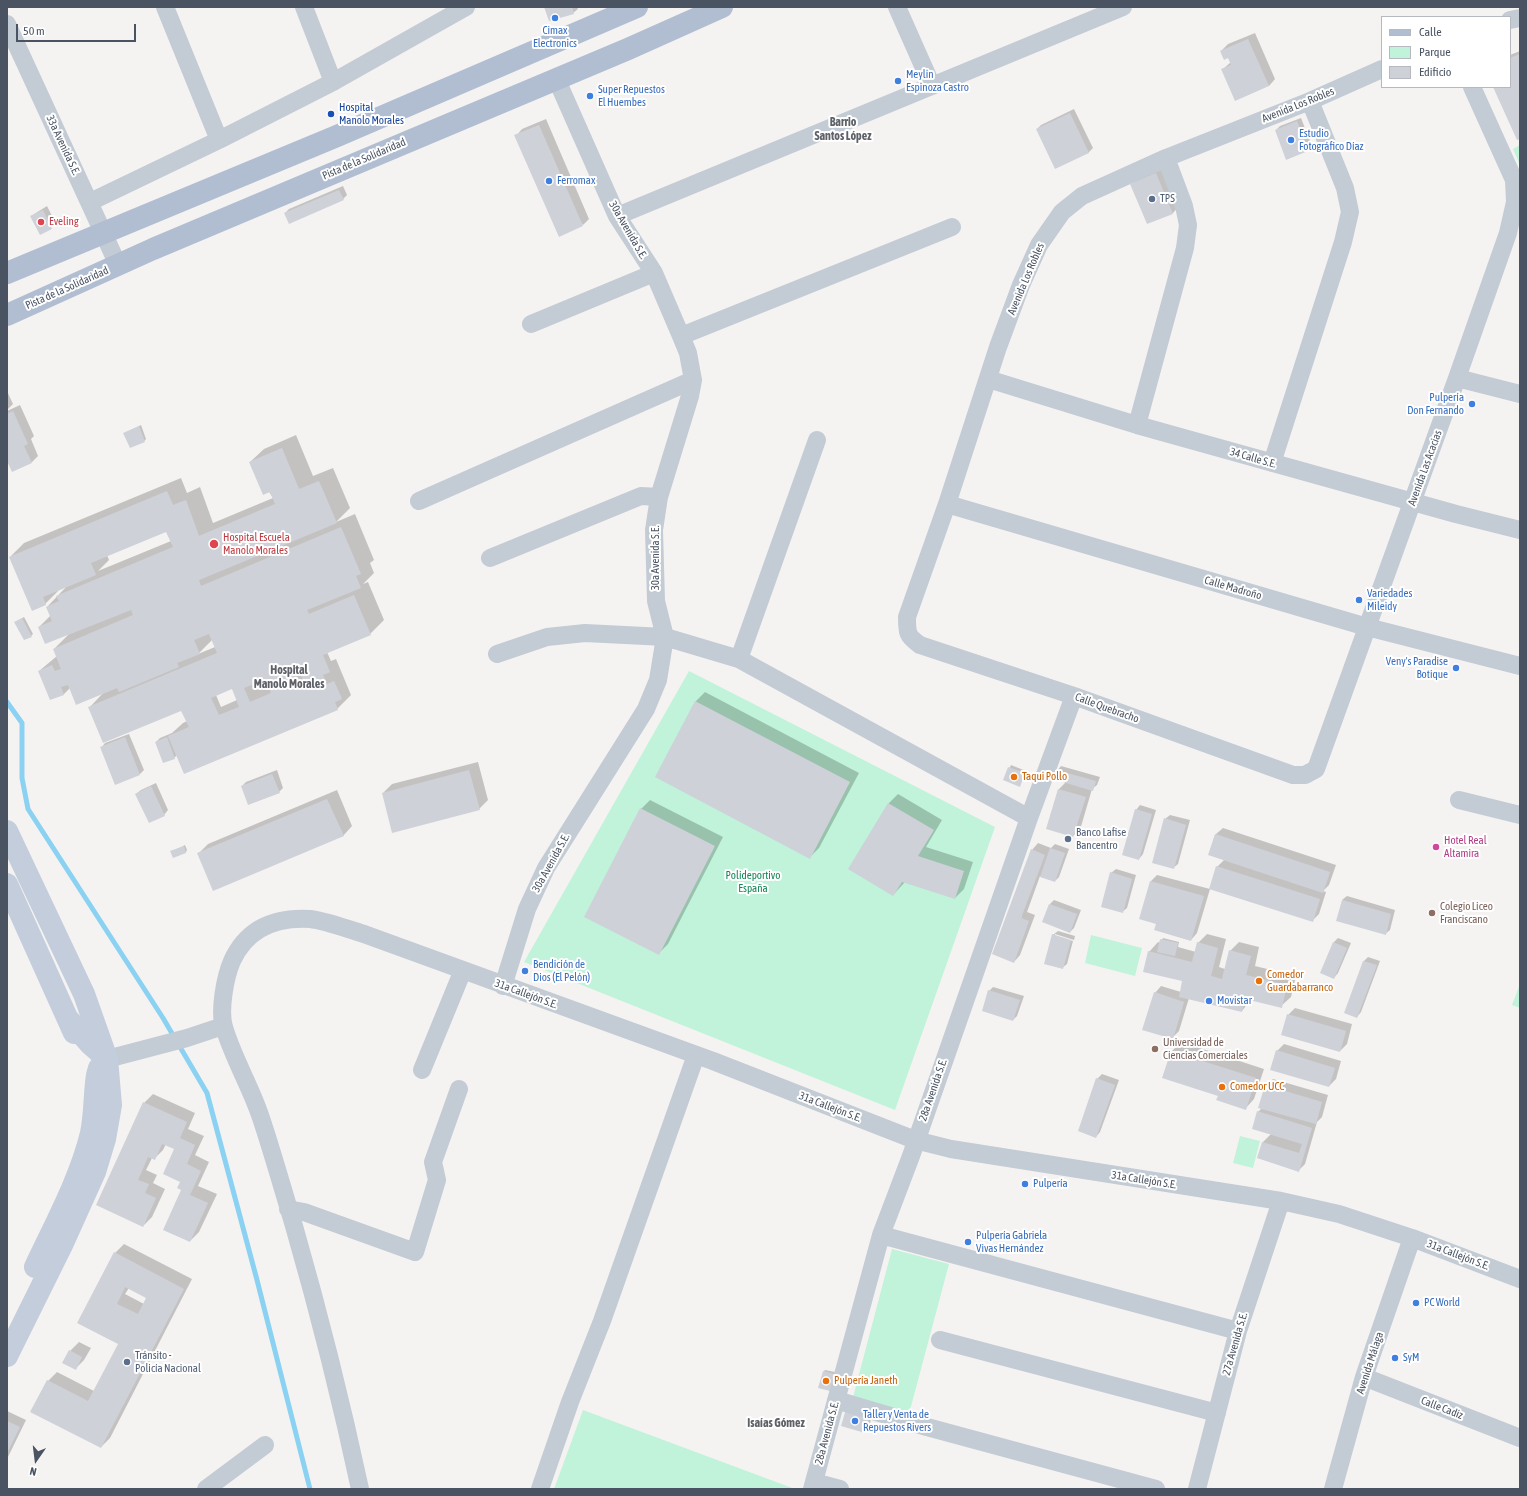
<!DOCTYPE html>
<meta charset="utf-8">
<style>
body{margin:0}
#map{position:relative;width:1527px;height:1496px;overflow:hidden;background:#f5f3f2;font-family:"Asap Condensed",sans-serif}
canvas{display:block}
.frame{position:absolute;inset:0;border:8px solid #495362;pointer-events:none}
.legend{position:absolute;left:1381px;top:16px;width:130px;height:72px;box-sizing:border-box;background:#fff;border:1px solid #b6bac0;margin:0;padding:5px 7px;list-style:none;font-size:12px;color:#495362}
.legend li{display:flex;align-items:center;gap:8px;height:20px}
.legend b{width:20px;border:1px solid #b6bac0}
.north{position:absolute;left:16px;top:1440px;width:40px;height:40px;-webkit-text-stroke:3px #fff;paint-order:stroke;rotate:194deg;font-size:11px;font-weight:700;line-height:16px;text-align:center;color:#495362}
.north::after{content:'';display:block;margin:auto;width:14px;height:18px;background:#495362;clip-path:polygon(50% 0,100% 100%,50% 72%,0 100%)}
.scale{position:absolute;left:16px;top:24px;width:120px;height:18px;box-sizing:border-box;border:2px solid #495362;border-top:0;padding-left:5px;font-size:12px;line-height:14px;white-space:nowrap;color:#495362;-webkit-text-stroke:3px #fff;paint-order:stroke}
</style>
<div id="map">
<canvas width="1527" height="1496"></canvas>
<div class="frame"></div>
<ul class="legend">
<li><b style="height:5px;background:#b1bed2"></b>Calle</li>
<li><b style="height:11px;background:#c0f3d9"></b>Parque</li>
<li><b style="height:11px;background:#ced1d8"></b>Edificio</li>
</ul>
<div class="north">N</div>
<div class="scale">50 m</div>
</div>
<script>
const c = document.querySelector('canvas').getContext('2d');
c.lineJoin = 'round';
function fillPath(path, color) {
  c.fillStyle = color;
  c.fill(path, 'evenodd');
}
function trace(path, color, width, dash) {
  c.strokeStyle = color;
  c.lineWidth = width;
  c.lineCap = dash ? 'butt' : 'round';
  c.setLineDash(dash || []);
  c.stroke(path);
}
function drawText(font, color, halo, rows, align = 'center') {
  c.font = font + ' "Asap Condensed",sans-serif';
  c.lineWidth = 4;
  c.setLineDash([]);
  c.textBaseline = 'middle';
  c.strokeStyle = halo;
  c.fillStyle = color;
  for (const [text, x, y, turn = 0] of rows) {
    c.save();
    c.translate(x, y);
    c.rotate((+turn || 0) * Math.PI / 180);
    c.textAlign = isNaN(turn) ? turn : align;
    if (halo) c.strokeText(text, 0, 0);
    c.fillText(text, 0, 0);
    c.restore();
  }
}
fillPath(new Path2D(`
 M1520 145V165L1513 149Z
 M689 671 995 827 895 1110 524 962Z
 M1091 935 1142 948 1135 976 1085 963Z
 M1520 984V1008L1512 1005Z
 M1240 1136 1260 1141 1253 1168 1233 1163Z
 M892 1249 949 1264 909 1414 852 1401Z
 M583 1410 795 1489H554Z`), '#c0f3d9');
fillPath(new Path2D(`
 M545 7H577L578 9 573 13Z
 M1255 33 1275 79 1269 86 1223 69 1231 62 1229 57 1221 51 1228 44Z
 M1520 51V138L1495 87H1510V55Z
 M1074 109 1093 148 1088 153 1037 129 1041 125Z
 M1301 118 1312 146 1308 150 1287 158 1276 130 1280 126Z
 M546 119 589 219 583 225 516 136 522 129Z
 M1163 167 1179 206 1173 213 1148 223 1132 184 1138 178Z
 M343 186 347 195 343 199 285 213 289 209Z
 M47 206 56 224 40 234 31 216Z
 M7 391 13 404 7 410Z
 M20 405 34 436 31 439 38 456 32 462 7 461V411Z
 M141 425 146 439 144 441 125 433Z
 M296 435 313 476 333 468 350 508 336 522 355 514 374 560 370 563 374 573 363 584 368 582 384 620 370 634 327 652 331 661 336 659 351 695 337 709 177 755 174 758 156 742 160 738 172 733 183 723 187 721 183 711 89 708 104 692 70 688 64 694 51 699 39 671 57 656 54 649 70 633 39 627 51 615 47 607 67 586 59 590 45 604 10 557 24 543 181 478 187 493 200 487 213 523 273 498 250 462 264 449ZM166 531 171 541 98 571 109 560 107 555ZM212 640 215 647 198 654ZM270 676V686L263 689 260 680ZM232 688 237 700 221 707 216 695Z
 M24 617 33 634 31 636 16 622Z
 M705 692 859 773 819 848 810 857 656 777 696 701Z
 M129 734 144 770 140 774 115 784 101 748 105 743Z
 M478 762 488 800 479 809 383 793 392 784Z
 M1011 765 1026 771 1019 785 1004 780Z
 M1061 766 1100 777 1097 785 1092 789 1080 830 1073 836 1047 828 1059 789 1066 782 1057 771Z
 M277 770 283 788 279 792 242 786 246 782Z
 M156 783 168 810 164 815 136 794 141 790Z
 M337 790 352 826 343 836 199 853 208 844Z
 M898 794 942 820 926 847 973 862 964 889 955 898 905 882 893 895 849 869 889 803Z
 M650 800 723 837 668 944 659 953 641 809Z
 M1140 805 1156 810 1143 854 1139 859 1136 810Z
 M1170 815 1190 820 1178 864 1173 868 1165 819Z
 M1223 828 1336 865 1329 885 1323 891 1326 892 1319 914 1313 920 1217 867 1225 859 1210 854 1216 834Z
 M1038 843 1051 848 1055 844 1069 849 1059 877 1055 881 1040 876 1027 912 1035 915 1020 955 1014 962 1032 850Z
 M185 845 187 850 186 852H171Z
 M1116 869 1136 875 1127 908 1122 912 1111 873Z
 M1157 875 1210 889 1197 933 1191 940 1157 924 1151 881Z
 M1347 896 1395 910 1390 930 1385 934 1342 900Z
 M1054 900 1081 910 1074 928 1070 932 1050 904Z
 M1058 931 1075 936 1074 940 1055 934V936L1073 941 1067 964 1062 968 1053 935Z
 M1207 934 1226 939 1219 967 1225 969 1230 951 1239 942 1259 947 1255 966 1296 976 1291 997 1281 1006 1251 999 1242 1011 1189 998 1179 1031 1172 1038 1155 993 1161 986 1181 992 1184 981 1149 952 1158 942 1160 943 1163 938 1179 942 1178 947 1196 952 1198 943Z
 M1338 938 1351 943 1338 973 1334 978V942Z
 M1368 957 1380 961 1361 1012 1357 1017 1345 1012 1364 961Z
 M993 987 1024 996 1017 1016 1013 1020 989 991Z
 M1295 1008 1352 1024 1347 1044 1340 1051 1288 1015Z
 M1181 1042 1264 1069 1254 1099 1245 1109 1219 1095 1163 1077 1172 1051Z
 M1284 1044 1341 1061 1336 1079 1329 1086 1277 1051Z
 M1102 1074 1119 1080 1100 1132 1096 1137 1097 1079Z
 M1273 1079 1328 1095 1322 1117 1317 1122 1305 1164 1299 1170 1258 1158 1263 1142 1271 1134 1258 1112 1262 1108 1266 1086Z
 M153 1094 195 1113 188 1129 204 1136 195 1155 209 1162 198 1186 217 1194 199 1232 190 1241 176 1149 166 1144 163 1150 154 1159 152 1158 146 1170 157 1175 153 1183 165 1189 152 1217 143 1226 97 1205 144 1103Z
 M124 1244 192 1279 110 1438 101 1447 48 1381 57 1372 94 1391 119 1344 78 1323 115 1253ZM129 1288 148 1297 144 1304 125 1294Z
 M79 1342 91 1348 84 1360 75 1369 70 1351Z
 M825 1370 835 1372 831 1388 824 1371Z
 M7 1411 26 1420 7 1459Z
 M873 1411 869 1427 865 1432 843 1426Z`), '#0003');
trace(new Path2D(`
 M7 702 22 723V778L28 809 163 1018 207 1093 257 1280 310 1489`), '#8bd2f2', 5);
fillPath(new Path2D(`
 M544 7H572L574 14 549 21Z
 M1248 39 1269 86 1235 101 1221 69 1231 65 1228 58 1224 60 1220 51Z
 M1520 54V139L1517 140 1493 87H1510V58Z
 M1070 113 1089 153 1055 169 1036 129Z
 M1297 121 1308 151 1286 160 1275 130Z
 M539 125 583 226 559 237 514 135Z
 M1156 173 1173 214 1147 224 1130 184Z
 M339 190 344 200 289 224 284 213Z
 M43 210 52 229 40 235 30 216Z
 M13 411 28 444 24 446 32 463 12 472 7 461V414Z
 M139 426 145 442 130 448 123 433Z
 M282 448 299 489 319 481 337 523 199 580 201 586 341 527 361 574 356 576 361 588 307 610 309 614 354 595 371 635 323 655 330 672 323 675 327 684 334 681 342 699 335 702 338 710 184 774 168 736 189 727 181 711 103 743 88 707 217 653 209 634 194 640 200 654 177 663 179 667 119 692 117 688 76 705 68 685 61 687 64 695 50 700 38 671 52 665 55 671 61 669 53 649 133 615 131 610 45 644 38 627 52 621 46 607 59 601 56 596 173 547 166 532 91 563 96 575 43 597 46 605 32 611 9 557 167 491 173 505 186 500 199 536 275 504 270 492 263 495 249 462ZM297 666 303 680 299 681 293 667ZM266 679 271 693 250 702 244 688ZM232 689 239 707 219 715 211 698Z
 M22 618 32 637 24 640 14 622Z
 M695 701 850 782 810 859 655 777Z
 M125 737 140 775 115 785 100 747Z
 M167 737 175 759 163 763 155 742Z
 M1008 767 1025 773 1020 787 1003 780Z
 M469 770 480 810 392 833 382 793Z
 M1056 770 1096 781 1093 791 1053 779Z
 M272 774 280 793 248 805 241 786Z
 M151 786 165 816 149 823 135 794Z
 M1058 789 1086 797 1073 837 1046 829Z
 M327 799 344 836 213 891 197 853Z
 M888 803 934 830 918 856 964 871 955 899 902 882 893 896 848 869Z
 M640 808 715 846 659 955 584 917Z
 M1135 809 1152 814 1139 860 1122 855Z
 M1164 818 1186 825 1174 869 1152 863Z
 M1215 834 1330 872 1323 893 1208 855Z
 M184 846 186 853 173 858 170 851Z
 M1050 848 1065 853 1055 882 1040 877Z
 M1031 849 1045 855 1021 918 1029 921 1014 963 992 954Z
 M1216 866 1320 899 1313 922 1209 889Z
 M1110 872 1132 879 1123 913 1101 907Z
 M1150 881 1204 896 1191 941 1154 930 1156 924 1139 919Z
 M1342 900 1391 914 1386 935 1336 921Z
 M1049 904 1077 914 1070 933 1042 922Z
 M1052 934 1071 940 1063 969 1044 964Z
 M1160 939 1178 943 1175 956 1157 952Z
 M1197 942 1218 948 1211 976 1222 979 1229 950 1251 956 1246 975 1287 985 1282 1008 1245 999 1242 1012 1179 997 1182 981 1143 972 1148 951 1192 962Z
 M1333 942 1347 948 1334 979 1320 973Z
 M1363 961 1377 965 1357 1018 1344 1013Z
 M988 990 1020 1000 1013 1021 982 1011Z
 M1154 992 1184 1002 1173 1039 1142 1030Z
 M1287 1014 1346 1031 1340 1052 1281 1035Z
 M1276 1050 1335 1068 1329 1087 1270 1070Z
 M1171 1051 1256 1078 1246 1110 1216 1100 1218 1096 1162 1078Z
 M1096 1078 1115 1085 1096 1138 1078 1131Z
 M1265 1085 1322 1102 1316 1124 1258 1108Z
 M143 1102 187 1122 180 1138 195 1145 187 1164 201 1171 190 1195 208 1203 190 1242 163 1230 181 1190 177 1188 180 1182 163 1174 174 1149 162 1144 155 1160 148 1157 138 1180 149 1184 145 1193 156 1198 143 1227 96 1205Z
 M1257 1111 1312 1128 1299 1172 1257 1158 1262 1142 1299 1153 1302 1144 1252 1129Z
 M114 1252 184 1289 101 1448 30 1412 47 1380 88 1401 118 1344 77 1323ZM125 1287 146 1298 138 1314 117 1304Z
 M69 1350 82 1357 76 1370 62 1363Z
 M823 1371 834 1374 830 1391 818 1388Z
 M846 1409 870 1415 865 1433 841 1426Z
 M7 1421 20 1427 7 1453Z`), '#ced1d8');
trace(new Path2D(`
 M165 7 219 140
 M304 7 333 82
 M897 7 932 86
 M1510 20 1520 18
 M7 24 118 265
 M1382 69 1310 101 1166 158 1082 196 1062 212 1039 245 1021 285 998 347 947 504 907 617C907 633 907 636 920 645L1074 696 1293 775H1305L1316 769 1457 378 1508 233 1515 202 1514 180 1472 87
 M90 202 219 140 333 82 466 7
 M617 216 1123 7
 M531 324 654 273
 M681 336 952 227
 M1457 378 1520 394
 M988 379 1137 425 1456 514 1520 530
 M1137 425 1185 248 1188 225 1184 206 1166 158
 M1272 463 1343 242 1350 212 1345 188 1310 101
 M419 501 693 380
 M947 504 1367 627 1520 666
 M490 558 641 496 659 497
 M497 654 547 637 585 633 665 637 739 659 1029 818
 M739 659 817 440
 M1459 800 1520 815
 M503 986 527 909 546 868 646 709 658 680 665 637 656 601 654 530 659 497 690 396 693 380 688 353 681 336 654 273 617 216 556 78
 M107 1059 187 1038 223 1026
 M422 1070 463 970
 M288 1209 304 1212 415 1252 437 1180 433 1162 459 1089
 M881 1235 1238 1331
 M940 1340 1217 1413
 M1364 1377 1520 1438
 M836 1400 927 1427 1156 1489
 M814 1482 840 1489
 M206 1489 265 1445
 M360 1489C341 1400 319 1313 294 1226 283 1190 273 1154 261 1118 251 1087 233 1058 224 1027 219 1011 225 977 232 961 247 928 275 917 310 919 327 921 347 929 364 934L713 1061 915 1140 951 1149 1281 1201 1339 1214 1412 1238 1520 1279
 M540 1489 570 1402 602 1321 696 1055
 M812 1489 881 1235 911 1156 1029 818 1074 696
 M1197 1489 1238 1331 1281 1201
 M1333 1489 1364 1377 1412 1238`), '#c3cbd4', 18);
trace(new Path2D(`
 M7 831 84 994 107 1059 111 1105 105 1139 95 1172 63 1243 7 1356
 M7 884 74 1033
 M35 1267C55 1224 80 1179 91 1133 95 1114 94 1094 97 1075L99 1068 107 1059 90 1044 69 1020`), '#c4cddc', 22);
trace(new Path2D(`
 M7 273 337 136 637 7
 M7 315 153 249 628 49 722 7`), '#b1bed2', 22);
for (const [x, y, r, color] of [
 [555,18,4,"#3f7fe0"],
 [898,81,4,"#3f7fe0"],
 [590,96,4,"#3f7fe0"],
 [331,114,4,"#1a4fb4"],
 [1291,140,4,"#3f7fe0"],
 [549,181,4,"#3f7fe0"],
 [1152,199,4,"#5c6f8a"],
 [41,222,4,"#e0444e"],
 [1472,404,4,"#3f7fe0"],
 [214,544,5,"#e0444e"],
 [1359,600,4,"#3f7fe0"],
 [1456,668,4,"#3f7fe0"],
 [1014,777,4,"#e8710a"],
 [1068,839,4,"#5c6f8a"],
 [1436,847,4,"#d1479c"],
 [1432,913,4,"#8d6e63"],
 [525,971,4,"#3f7fe0"],
 [1259,981,4,"#e8710a"],
 [1209,1001,4,"#3f7fe0"],
 [1155,1049,4,"#8d6e63"],
 [1222,1087,4,"#e8710a"],
 [1025,1184,4,"#3f7fe0"],
 [968,1242,4,"#3f7fe0"],
 [1416,1303,4,"#3f7fe0"],
 [1395,1358,4,"#3f7fe0"],
 [127,1362,4,"#5c6f8a"],
 [826,1381,4,"#e8710a"],
 [855,1421,4,"#3f7fe0"]
]) {
  const dot = new Path2D();
  dot.arc(x, y, r, 0, 2 * Math.PI);
  c.fillStyle = color;
  c.fill(dot);
  trace(dot, '#fff', 1.5);
}
drawText('11px', '#366cbe', '#fff', [
 ["Cimax",555,31,"center"],
 ["Electronics",555,44,"center"],
 ["Meylin",906,75],
 ["Espinoza Castro",906,88],
 ["Super Repuestos",598,90],
 ["El Huembes",598,103],
 ["Estudio",1299,134],
 ["Fotográfico Díaz",1299,147],
 ["Ferromax",557,181],
 ["Pulpería",1464,398,"right"],
 ["Don Fernando",1464,411,"right"],
 ["Variedades",1367,594],
 ["Mileidy",1367,607],
 ["Veny's Paradise",1448,662,"right"],
 ["Botique",1448,675,"right"],
 ["Bendición de",533,965],
 ["Dios (El Pelón)",533,978],
 ["Movistar",1217,1001],
 ["Pulpería",1033,1184],
 ["Pulpería Gabriela",976,1236],
 ["Vivas Hernández",976,1249],
 ["PC World",1424,1303],
 ["SyM",1403,1358],
 ["Taller y Venta de",863,1415],
 ["Repuestos Rivers",863,1428]
], 'left');
drawText('11px', '#495362', '#fff', [
 ["Avenida Los Robles",1298,105,-22],
 ["33a Avenida S.E.",63,145,65],
 ["Pista de la Solidaridad",364,159,-23],
 ["30a Avenida S.E.",628,230,60],
 ["Avenida Los Robles",1026,279,-67],
 ["Pista de la Solidaridad",67,288,-24],
 ["34 Calle S.E.",1253,458,16],
 ["Avenida Las Acacias",1425,468,-70],
 ["30a Avenida S.E.",656,558,-90],
 ["Calle Madroño",1233,588,16],
 ["Calle Quebracho",1107,708,20],
 ["30a Avenida S.E.",551,863,-61],
 ["31a Callejón S.E.",526,994,20],
 ["28a Avenida S.E.",933,1090,-71],
 ["31a Callejón S.E.",830,1107,21],
 ["31a Callejón S.E.",1144,1180,9],
 ["31a Callejón S.E.",1458,1255,21],
 ["27a Avenida S.E.",1235,1344,-74],
 ["Avenida Málaga",1370,1363,-72],
 ["Calle Cadiz",1442,1408,21],
 ["28a Avenida S.E.",827,1433,-75]
]);
drawText('11px', '#164399', '#fff', [
 ["Hospital",339,108],
 ["Manolo Morales",339,121]
], 'left');
drawText('11px', '#4e5e75', '#fff', [
 ["TPS",1160,199],
 ["Banco Lafise",1076,833],
 ["Bancentro",1076,846],
 ["Tránsito -",135,1356],
 ["Policía Nacional",135,1369]
], 'left');
drawText('11px', '#be3a42', '#fff', [
 ["Eveling",49,222],
 ["Hospital Escuela",223,538],
 ["Manolo Morales",223,551]
], 'left');
drawText('11px', '#c56008', '#fff', [
 ["Taqui Pollo",1022,777],
 ["Comedor",1267,975],
 ["Guardabarranco",1267,988],
 ["Comedor UCC",1230,1087],
 ["Pulpería Janeth",834,1381]
], 'left');
drawText('11px', '#b23c85', '#fff', [
 ["Hotel Real",1444,841],
 ["Altamira",1444,854]
], 'left');
drawText('11px', '#128556', '#fff', [
 ["Polideportivo",753,876],
 ["España",753,889]
]);
drawText('11px', '#785e54', '#fff', [
 ["Colegio Liceo",1440,907],
 ["Franciscano",1440,920],
 ["Universidad de",1163,1043],
 ["Ciencias Comerciales",1163,1056]
], 'left');
drawText('bold 12px', '#5e6268', '#fff', [
 ["Barrio",843,122],
 ["Santos López",843,136],
 ["Hospital",289,670],
 ["Manolo Morales",289,684],
 ["Isaías Gómez",776,1423]
]);
</script>
